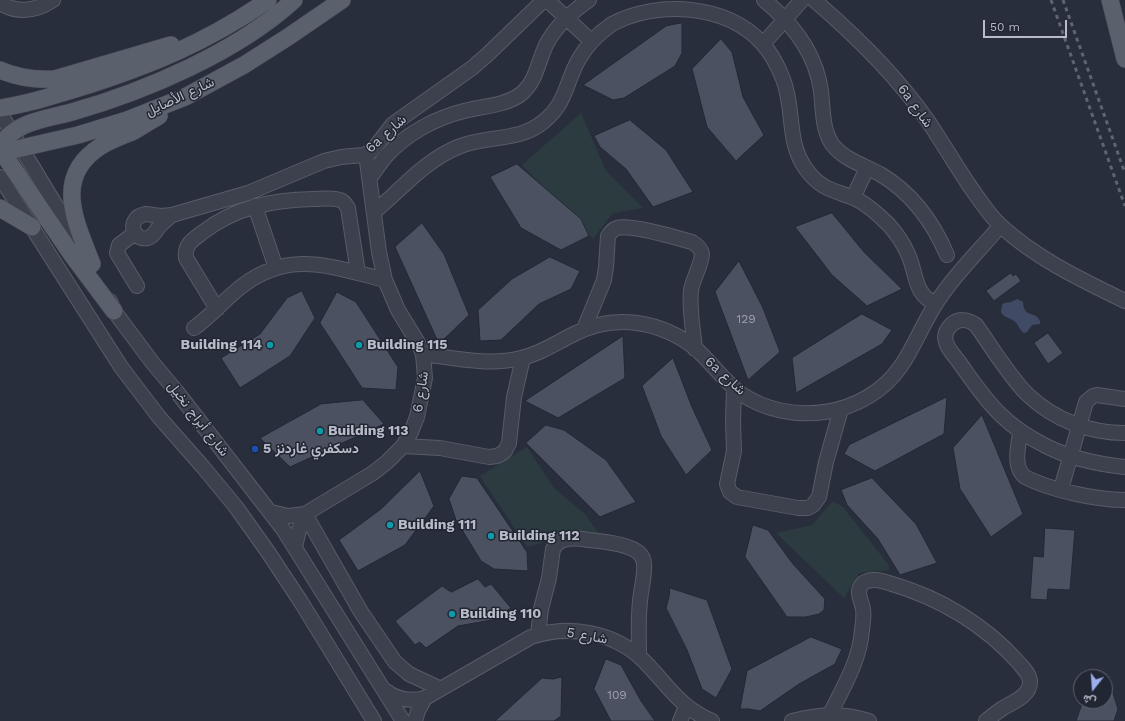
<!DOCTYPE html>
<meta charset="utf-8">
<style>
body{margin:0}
#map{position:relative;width:1125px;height:721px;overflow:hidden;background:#292e3d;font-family:"Work Sans",Vazirmatn,sans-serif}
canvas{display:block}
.north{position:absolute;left:1073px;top:669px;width:40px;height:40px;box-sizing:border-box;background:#212633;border:1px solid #5e626f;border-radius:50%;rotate:197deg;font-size:11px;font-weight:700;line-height:16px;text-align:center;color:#b9bcc8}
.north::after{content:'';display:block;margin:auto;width:14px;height:18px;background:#9badeb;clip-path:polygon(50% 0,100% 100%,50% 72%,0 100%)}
.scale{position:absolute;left:983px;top:20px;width:84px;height:18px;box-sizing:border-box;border:2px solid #b9bcc8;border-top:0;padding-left:5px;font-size:12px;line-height:14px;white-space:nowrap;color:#b9bcc8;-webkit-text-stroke:3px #212633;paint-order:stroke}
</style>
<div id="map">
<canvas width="1125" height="721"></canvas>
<div class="north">ش</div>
<div class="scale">50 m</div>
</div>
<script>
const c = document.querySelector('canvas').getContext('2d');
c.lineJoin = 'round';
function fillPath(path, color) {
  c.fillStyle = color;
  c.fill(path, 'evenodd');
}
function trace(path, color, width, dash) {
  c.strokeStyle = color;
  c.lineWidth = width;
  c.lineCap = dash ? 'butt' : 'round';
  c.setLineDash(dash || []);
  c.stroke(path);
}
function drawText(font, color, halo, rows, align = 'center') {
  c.font = font + ' "Work Sans",Vazirmatn,sans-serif';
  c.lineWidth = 3;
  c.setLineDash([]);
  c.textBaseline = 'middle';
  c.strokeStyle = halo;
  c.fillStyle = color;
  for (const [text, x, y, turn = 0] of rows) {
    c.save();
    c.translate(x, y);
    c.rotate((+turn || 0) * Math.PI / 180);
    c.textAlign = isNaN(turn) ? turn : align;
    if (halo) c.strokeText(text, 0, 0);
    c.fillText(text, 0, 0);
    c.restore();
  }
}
fillPath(new Path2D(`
 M581 113 606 171 643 208 613 213 593 239 522 165Z
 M527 447 554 488 585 514 599 534 554 539 527 547 480 476Z
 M833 501 843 507 888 564 890 570 859 573 844 598 776 533 812 525Z`), '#2c3b3f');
fillPath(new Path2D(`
 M1017 299 1023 302C1024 319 1035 310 1040 321V324L1032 325 1027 332 1024 333C1018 329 1019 324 1014 321 1009 317 1004 318 1001 312L1002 305 1004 303 1011 302Z`), '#414a64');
const building = new Path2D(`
 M682 23V53L675 66 624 98 613 100 583 85 666 26Z
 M721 39 732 52 743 97 764 135 736 161 707 127 692 69Z
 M630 120 666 150 693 192 653 207 626 169 600 147 594 136Z
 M517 164 581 219 589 236 561 250 521 228 490 177Z
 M832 213 864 252 902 289 867 306 832 275 795 227Z
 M422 223 444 254 469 315 439 344 395 247Z
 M550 257 580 271 571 289 539 304 501 340 480 341 478 310 512 279Z
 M739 261 763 308 780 352 748 380 715 292Z
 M1011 273 1013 276 1016 274 1021 281 994 301 986 291Z
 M302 291 315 318 290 356 240 388 221 358 260 334 287 298Z
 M337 292 356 302 398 367 396 390 362 388 320 323Z
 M862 314 892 330 882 344 796 393 792 358Z
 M1048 333 1063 353 1048 364 1034 343Z
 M623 336 625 378 558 418 525 401Z
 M673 358 692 407 712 450 686 475 661 436 642 386Z
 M947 397 944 434 875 471 844 454 849 445Z
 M363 400 384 424 290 467 260 438 321 404Z
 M982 415 1023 514 991 537 960 489 953 448Z
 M546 425 564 430 606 460 636 502 600 517 526 443Z
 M420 471 434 506 405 545 358 571 339 540 381 509Z
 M462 476 477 478 527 552 528 571 494 569 481 561 456 520 449 499Z
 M872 478 916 524 937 563 900 575 878 539 847 505 841 490Z
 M753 525 768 530 793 564 825 599 824 610 819 614 806 617H787L745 557Z
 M1045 528 1075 530 1070 590 1048 589 1047 600 1030 599 1033 556 1043 557Z
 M478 579 485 587 491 584 511 608 492 620 458 626 426 648 420 642 415 645 395 621 442 586 451 592Z
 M670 588 707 600 732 669 716 698 702 689 687 650 666 608 669 597Z
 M811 637 842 649 835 664 799 684 760 711 749 709H740L747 671Z
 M606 659 621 665 641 701 655 721H611L594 689Z
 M562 677 561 716 554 721H495L542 678 553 679Z
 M1112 690 1118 709 1114 721H1076L1083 701H1105V692Z`);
fillPath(building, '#4b5161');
trace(building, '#232835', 1);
const minor = new Path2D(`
 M547 0 591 41
 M764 0C792 23 816 53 821 91 823 108 822 129 832 144 844 160 864 165 880 174 912 193 933 222 947 255
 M814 0C856 36 896 75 928 121 942 142 955 164 969 185 979 199 988 214 1001 226 1037 259 1082 280 1125 301
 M0 3C18 14 36 11 53 0
 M763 44 802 0
 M0 113 78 242
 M0 177 121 367 159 417 203 467 236 507 268 552 301 602 374 721
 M370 178C375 171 380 163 386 156 406 134 435 118 464 111 483 106 505 106 521 94 537 81 538 60 547 43 556 26 573 11 589 0
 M853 198 867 168
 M255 206 276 268
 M374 212C402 189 424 161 458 147 486 135 519 142 543 122 567 103 565 83 579 59 587 45 599 33 612 24 658 0 726 4 762 43 771 53 778 66 783 79 795 109 786 142 806 169 820 189 833 190 854 198 867 204 879 215 889 225 896 233 903 243 907 252 917 271 913 296 936 303
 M146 214 161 216 172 215C167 219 162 223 158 228 156 231 154 235 150 237 135 245 123 218 146 214Z
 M172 215 248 193 324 161 341 157 363 155 370 152 376 146 393 124 472 68 487 55 544 0
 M135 233 119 245 117 253 137 286
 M110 301 114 311 152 362 177 392 283 529 403 721
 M217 309 186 258C184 244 194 239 203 232 236 207 272 200 313 199 321 199 332 197 340 200 344 201 346 205 348 208L358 273
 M194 328C211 316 225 299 242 286 290 249 332 267 385 280
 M584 329 604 280 606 267 608 236C611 232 613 229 617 228 631 224 677 238 692 242 697 245 701 248 702 254 702 263 693 279 691 290 689 309 693 329 695 349
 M423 354C455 358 489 366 521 358 540 354 556 343 572 335 593 324 615 320 637 323 658 326 679 335 695 348 711 362 723 380 740 393 790 428 866 417 901 366 916 344 925 318 941 296 958 271 981 249 1000 226
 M734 388 733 422 734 451 727 484 730 492 737 497 798 508H808L813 505 819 497 826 462 841 409
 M1020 431C1019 446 1012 466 1025 477 1050 490 1096 500 1125 500
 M1125 433C1089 433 1054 420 1027 394 1009 376 991 346 976 325 968 319 958 318 951 325 946 330 944 336 946 342 948 350 955 356 959 362 972 380 985 400 1001 415 1014 428 1030 438 1046 446 1071 459 1097 464 1125 467
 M403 446 440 448 489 457 497 456 501 454 505 451 509 443 514 397 523 358
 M1061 489 1086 402 1093 396 1097 395 1125 399
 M271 512 288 516 305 514 373 473 387 462 403 446 411 432 417 417 425 378 423 354 418 343 398 310 385 280 379 252 366 154
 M305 514 361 612 395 662 409 674 441 689
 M295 547 299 530 305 514
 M538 634 541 609 549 578 553 549C560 536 575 538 588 540 601 541 629 544 639 553 642 556 644 560 644 564 645 576 641 589 640 601 638 619 639 638 639 656
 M386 691C398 700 410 702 425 698L531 637C569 624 615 632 644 661 667 684 680 708 712 721
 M830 714C843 688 860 660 862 630 863 623 864 615 863 609 861 598 855 592 863 583 873 577 882 581 892 584 940 598 985 625 1018 662 1023 668 1030 674 1030 682 1030 696 1013 702 1003 708 997 712 992 716 986 721
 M415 721 418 711 425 698
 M680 721 686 707
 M792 721C822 714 839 712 869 721`);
const major = new Path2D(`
 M1110 0 1125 59
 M0 70C18 78 35 80 55 79L171 45
 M0 108C27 104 53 96 79 88 149 66 208 42 268 0
 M0 147C14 121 47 119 72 112 146 91 237 52 294 0
 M0 149 72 255 114 311
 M0 153 78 135 127 120 185 97 244 65 288 37 342 0
 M0 208 32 227
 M92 264C76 222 52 177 101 146 111 140 122 136 132 132 141 127 150 121 159 116`);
trace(minor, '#575c68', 16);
trace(major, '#464a57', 18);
trace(minor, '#3d414e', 14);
trace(major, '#5b606d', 17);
trace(new Path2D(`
 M1051 0 1125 206
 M1063 0 1125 173`), '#5f6474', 3, [4, 4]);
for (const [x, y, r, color] of [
 [270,345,4,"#0f9aa8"],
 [359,345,4,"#0f9aa8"],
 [320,431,4,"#0f9aa8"],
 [255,449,4,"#1a4fb4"],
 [390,525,4,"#0f9aa8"],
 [491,536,4,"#0f9aa8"],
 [452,614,4,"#0f9aa8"]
]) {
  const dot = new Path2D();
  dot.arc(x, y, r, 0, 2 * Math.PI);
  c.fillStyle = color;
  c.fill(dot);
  trace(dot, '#212633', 1.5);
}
drawText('12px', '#9ea1ae', null, [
 ["129",746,319],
 ["109",617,695]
]);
drawText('14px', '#b9bcc8', '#212633', [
 ["شارع الأصايل",180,97,-25],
 ["6a شارع",915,106,54],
 ["6a شارع",386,134,-42],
 ["6a شارع",725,376,42],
 ["شارع 6",421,392,-81],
 ["شارع أبراج نخيل",198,419,52],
 ["شارع 5",587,636,10]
]);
drawText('bold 14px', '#b9bcc8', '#212633', [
 ["Building 114",262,345,"right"],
 ["Building 115",367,345],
 ["Building 113",328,431],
 ["دسكفري غاردنز 5",263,449],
 ["Building 111",398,525],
 ["Building 112",499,536],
 ["Building 110",460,614]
], 'left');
</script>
